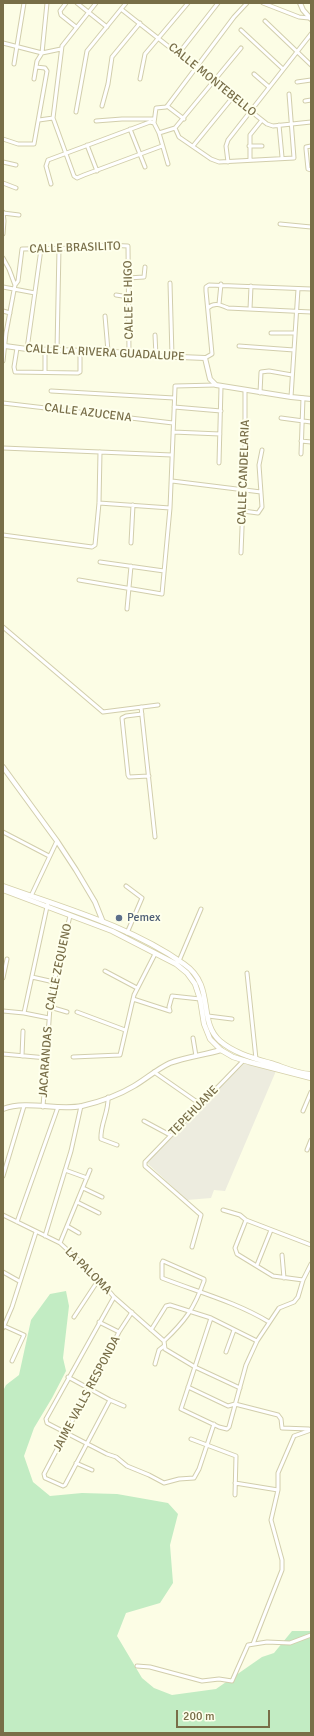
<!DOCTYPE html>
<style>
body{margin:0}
#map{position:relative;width:314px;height:1736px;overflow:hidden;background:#fcfde5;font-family:Signika,sans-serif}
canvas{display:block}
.frame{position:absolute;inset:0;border:4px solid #786e48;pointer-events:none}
.scale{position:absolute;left:176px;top:1710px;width:94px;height:18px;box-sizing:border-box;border:2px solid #786e48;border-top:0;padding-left:5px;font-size:12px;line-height:14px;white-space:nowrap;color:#786e48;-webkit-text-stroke:3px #feffec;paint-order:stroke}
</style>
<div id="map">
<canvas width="314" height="1736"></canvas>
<div class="frame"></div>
<div class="scale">200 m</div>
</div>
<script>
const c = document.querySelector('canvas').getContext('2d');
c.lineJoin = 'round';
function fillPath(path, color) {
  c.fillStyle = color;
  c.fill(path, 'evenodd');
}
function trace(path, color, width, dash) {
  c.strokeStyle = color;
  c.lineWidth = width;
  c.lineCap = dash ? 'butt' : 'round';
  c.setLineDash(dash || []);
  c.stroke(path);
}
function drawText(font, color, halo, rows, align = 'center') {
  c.font = font + ' Signika,sans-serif';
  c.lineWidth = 4;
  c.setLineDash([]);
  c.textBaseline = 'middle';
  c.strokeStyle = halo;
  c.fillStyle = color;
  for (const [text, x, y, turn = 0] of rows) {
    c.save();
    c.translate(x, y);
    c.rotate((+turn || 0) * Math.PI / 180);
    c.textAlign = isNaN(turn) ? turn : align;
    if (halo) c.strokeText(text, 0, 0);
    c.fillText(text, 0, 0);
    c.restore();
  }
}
fillPath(new Path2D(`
 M246 1062 276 1071 225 1191 214 1190 211 1198 187 1200 146 1162 200 1105Z`), '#edecdf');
fillPath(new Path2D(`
 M66 1291 69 1306 63 1358 66 1371 52 1398 34 1428 24 1456 33 1482 50 1496 82 1493 117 1494 168 1503 178 1514 170 1545 173 1583 160 1603 126 1613 117 1636 142 1678 154 1688 172 1695 216 1689 262 1657 274 1653 292 1631H311V1733H3V1391L6 1385 19 1375 31 1320 50 1294Z`), '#c2ecc3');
const minor = new Path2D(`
 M66 3 60 11 61 15 76 27
 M77 3 107 27
 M96 3 62 46 53 118 74 176 77 178 84 175 162 146
 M263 3 299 17 309 18
 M121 9 267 124 273 126 311 122
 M265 21 311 65
 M241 30 283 69
 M3 43 42 53 61 49
 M179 53 218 3
 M14 64 24 3
 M254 74 269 87
 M34 79 37 61 42 53 47 3
 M140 79 145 54 188 3
 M297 82 311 80
 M305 101 311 100
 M102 106 108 84 112 57 140 23
 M167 106 184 119
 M76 112 87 51 126 3
 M39 120 53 118
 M96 121 122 119H154
 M279 125 282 157
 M175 128 179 137 211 159 219 162 294 158 289 94
 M130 129 145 167
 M159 133 154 123 156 108 166 107 168 105 234 17 247 3
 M3 139 18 144H34L47 71 45 68 36 67
 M87 145 97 171
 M193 146 233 97
 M249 146H262
 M311 146 306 147V149L308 169 311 170
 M250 160V135L262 120
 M3 162 16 165
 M228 162 226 146 228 140 311 34
 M168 164 159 133 175 128 241 48
 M3 183 16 188
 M51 184 46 166 48 160 150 122 154 123
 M3 212 4 221 3 234
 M3 213 19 215
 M280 224 311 227
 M3 258 9 269 15 285
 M128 278 144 277 145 267
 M170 283 172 356
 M3 287 35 293
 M116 295 129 297
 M219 304 221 284
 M208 308C214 302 221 305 228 308L311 312
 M250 309 251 286
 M3 311 10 313
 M105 316 108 351
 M271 333H295
 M155 335 156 356
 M239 346 294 350
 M17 348 14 367 15 372 78 373 80 372V350
 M27 349 41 249
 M45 350V372
 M57 350 59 248
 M205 358 212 354 206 291V287L209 285 311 289
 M3 361 6 333 15 285 18 281 22 249 85 248 106 245 128 246 129 353
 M51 391 174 398
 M260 393 261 372 269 371 292 375
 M291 397 298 289
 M3 403 173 423
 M174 407 221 411
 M281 418 311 422
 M173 432 220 434
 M301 441 311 442
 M3 448 172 455
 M301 454 303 398
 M219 463 221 387
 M172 481 261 492
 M99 503 170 508
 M243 511 258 513 262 507 259 465 262 450
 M3 535 92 547 95 545 99 503 100 452
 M131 543 133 505
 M241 553 245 454V391
 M100 562 164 571
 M79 580 162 594 170 508 175 388V386L216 385
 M127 609 131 566
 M3 627 103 712 158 705
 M141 707 155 837
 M142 714 126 716 122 718 128 775 129 777 149 776
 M3 832 49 856
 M126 886 142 898 127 933
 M31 896 57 841
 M179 961 201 909
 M105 971 137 988
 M247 973 256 1059
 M32 977 54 982
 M3 978 7 959
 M133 999 170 1011 169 1007 172 996 200 999
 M50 1007 67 1012
 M3 1011 24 1013 49 1018
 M77 1012 125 1030
 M24 1013 48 902
 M208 1016 232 1019
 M193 1038 196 1056
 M3 1054 47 1058
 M22 1056 23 1031
 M73 1057 120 1055 134 995 155 954
 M154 1072 200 1104
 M108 1097C109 1112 100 1124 101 1139L117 1145
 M43 1107 50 1007 54 982 70 916
 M303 1111 311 1092
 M144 1121 170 1135
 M307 1150 311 1140
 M65 1170 87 1178
 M3 1176 24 1106
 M83 1188 102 1197
 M77 1202 99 1213
 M223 1210 240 1215 246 1220 311 1245
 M3 1215 60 1243 99 1279 114 1297 164 1341
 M246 1220 235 1248 237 1254 273 1276 303 1280
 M17 1222 58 1107
 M67 1226 79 1233
 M45 1236 71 1151 81 1106
 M60 1243 90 1170
 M192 1247 201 1215 145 1166V1162L244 1060
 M282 1255 284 1278
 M257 1265 271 1230
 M3 1272 19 1281
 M114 1297 46 1419 47 1423 107 1454 116 1457 127 1466 149 1475 164 1483 179 1479 194 1478 199 1469 214 1424
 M74 1317 99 1279
 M211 1318 181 1409 219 1427 227 1429 229 1427 246 1365 257 1341 279 1308 294 1302 298 1297 303 1280 311 1264
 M99 1322 119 1332
 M4 1326 24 1335 12 1361
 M3 1328 12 1307 36 1232
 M151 1330 166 1306 170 1305 211 1318 257 1341
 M164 1341C185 1321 194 1309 204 1281V1279L163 1261 162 1263V1278C198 1292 236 1302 269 1322
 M164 1341 165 1349 195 1367 240 1388
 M226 1352 234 1330
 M155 1364 159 1350 164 1346
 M68 1377 110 1400 124 1406
 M188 1387 228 1406 235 1404 278 1415 281 1419 282 1428 309 1429
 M110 1400 65 1485 63 1486 45 1478 44 1474 119 1332 132 1312
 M191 1439 236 1456 235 1495
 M76 1463 92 1470
 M235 1483 278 1490
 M253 1644 282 1570V1560L271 1520 278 1490V1473L294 1436 311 1430
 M137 1666 150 1667 202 1681 219 1679 232 1681 248 1645 267 1642 290 1643 311 1635`);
const tertiary = new Path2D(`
 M300 3 303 10 311 19
 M3 341 5 346 27 349 115 352 156 356 205 358 210 379 216 385 291 397 311 399
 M3 767 57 841 76 870 95 902 103 922
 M3 1109C28 1100 57 1111 82 1106 99 1102 119 1095 134 1086 146 1079 157 1069 170 1063 186 1057 204 1055 221 1050`);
const secondary = new Path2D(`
 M3 886C64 908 130 926 184 964 216 986 197 1021 220 1041 234 1053 253 1058 270 1063 281 1066 300 1075 311 1074
 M3 890 112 931 176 964 187 973 195 984 200 999 204 1024 210 1039 221 1050 233 1057 249 1062 311 1078`);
trace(minor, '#d2ceac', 5);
trace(tertiary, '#d2ceac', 6);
trace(secondary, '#d5d0aa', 6);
trace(minor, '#fff', 3);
trace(tertiary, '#fff', 4);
trace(secondary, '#fff', 4.5);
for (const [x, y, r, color] of [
 [119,918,4,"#5c6f8a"]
]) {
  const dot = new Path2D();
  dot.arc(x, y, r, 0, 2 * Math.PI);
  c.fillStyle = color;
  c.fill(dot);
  trace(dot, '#feffec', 1.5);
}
drawText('12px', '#786e48', '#feffec', [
 ["CALLE MONTEBELLO",212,80,39],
 ["CALLE BRASILITO",75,248,-2],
 ["CALLE EL HIGO",129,300,-91],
 ["CALLE LA RIVERA GUADALUPE",105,353,3],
 ["CALLE AZUCENA",88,413,7],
 ["CALLE CANDELARIA",244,472,-88],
 ["CALLE ZEQUENO",59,967,-78],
 ["JACARANDAS",46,1062,-86],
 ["TEPEHUANE",194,1111,-46],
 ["LA PALOMA",88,1271,45],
 ["JAIME VALLS RESPONDA",87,1394,-62]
]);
drawText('12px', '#4e5e75', '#feffec', [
 ["Pemex",127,918]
], 'left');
</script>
